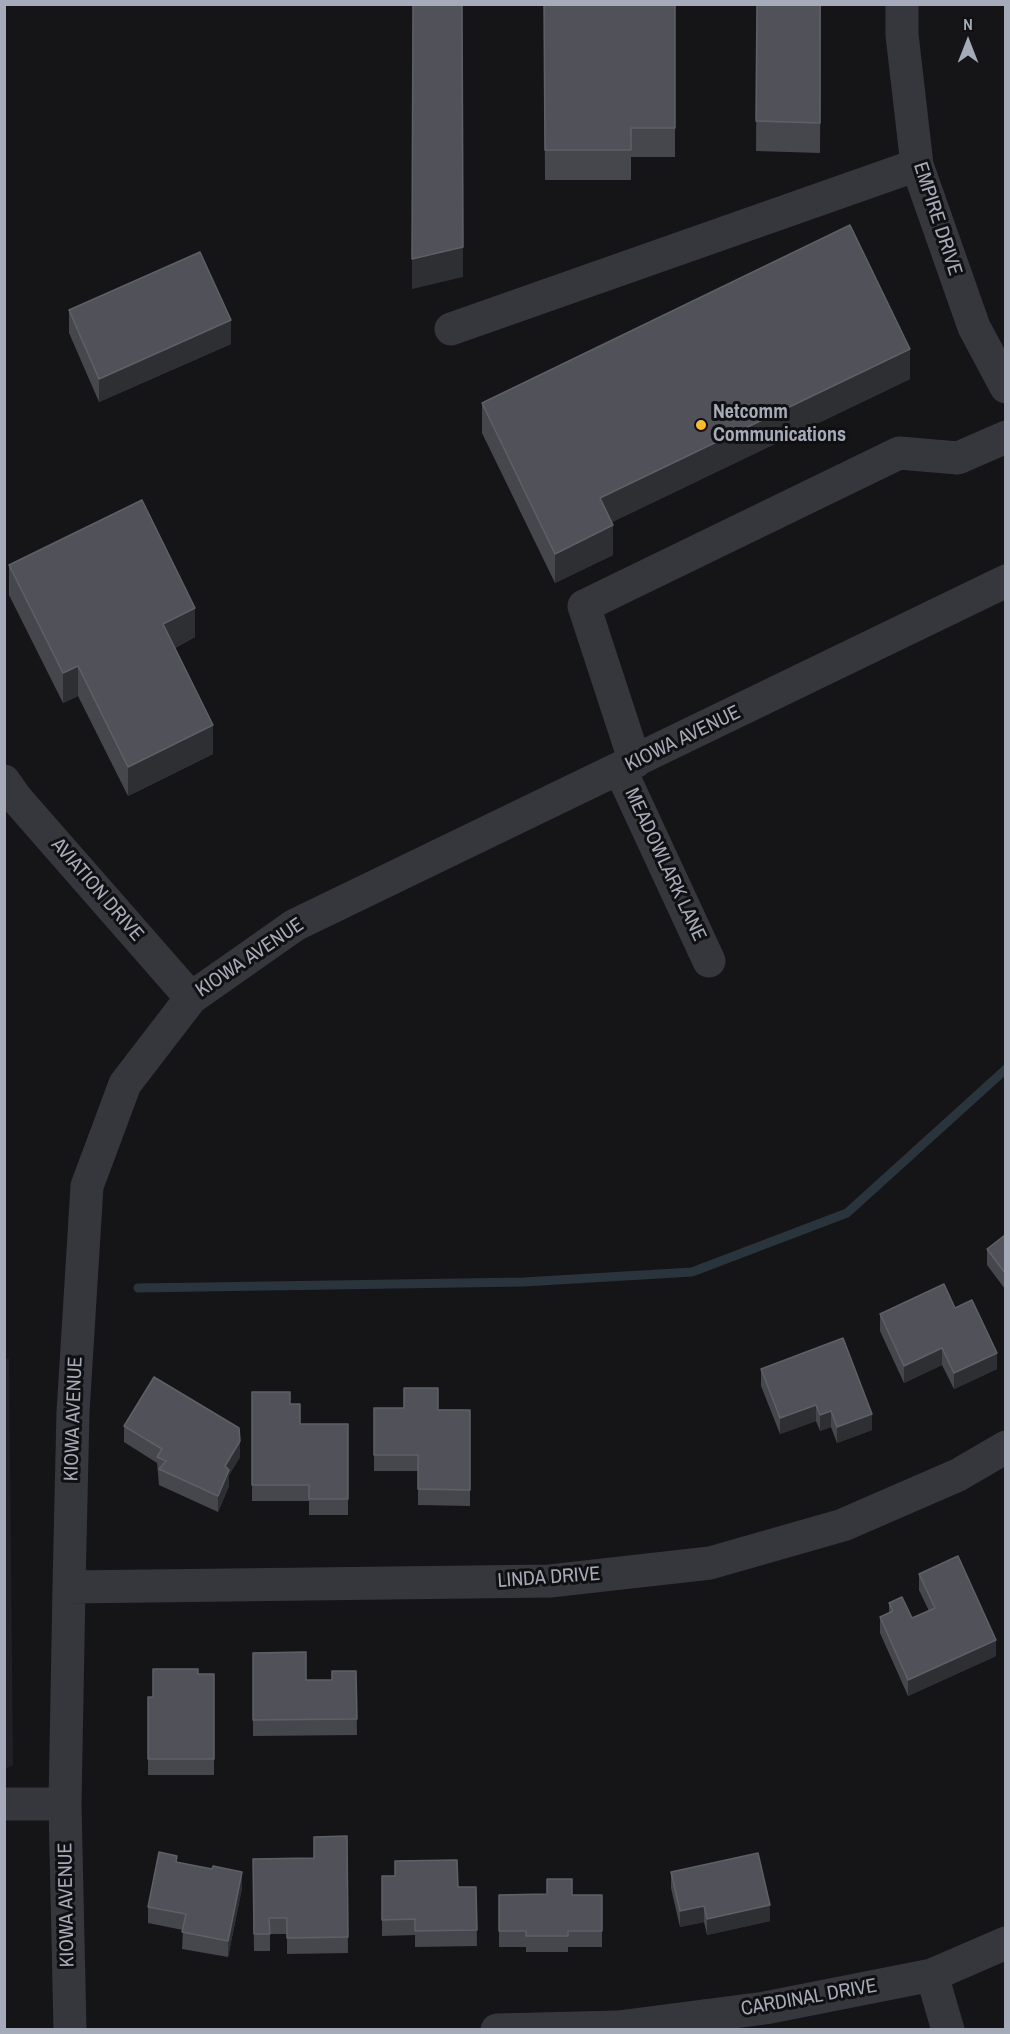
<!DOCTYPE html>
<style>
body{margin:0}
#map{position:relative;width:1010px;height:2034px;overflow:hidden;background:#151518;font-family:"Archivo Narrow",sans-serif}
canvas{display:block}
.frame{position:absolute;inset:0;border:6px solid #a6abb9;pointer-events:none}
.north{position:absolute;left:938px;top:12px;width:60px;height:60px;-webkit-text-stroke:4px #101013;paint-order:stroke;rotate:0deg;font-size:16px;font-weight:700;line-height:24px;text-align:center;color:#a6abb9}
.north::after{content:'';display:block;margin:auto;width:21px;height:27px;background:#a6abb9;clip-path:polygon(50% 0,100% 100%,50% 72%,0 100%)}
</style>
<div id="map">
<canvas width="1010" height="2034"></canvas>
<div class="frame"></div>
<div class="north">N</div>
</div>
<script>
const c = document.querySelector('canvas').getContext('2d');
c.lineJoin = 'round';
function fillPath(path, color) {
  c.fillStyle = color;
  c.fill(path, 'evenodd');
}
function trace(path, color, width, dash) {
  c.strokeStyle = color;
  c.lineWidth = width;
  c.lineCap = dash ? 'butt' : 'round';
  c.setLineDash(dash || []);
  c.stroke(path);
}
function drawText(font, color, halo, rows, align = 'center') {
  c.font = font + ' "Archivo Narrow",sans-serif';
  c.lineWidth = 6;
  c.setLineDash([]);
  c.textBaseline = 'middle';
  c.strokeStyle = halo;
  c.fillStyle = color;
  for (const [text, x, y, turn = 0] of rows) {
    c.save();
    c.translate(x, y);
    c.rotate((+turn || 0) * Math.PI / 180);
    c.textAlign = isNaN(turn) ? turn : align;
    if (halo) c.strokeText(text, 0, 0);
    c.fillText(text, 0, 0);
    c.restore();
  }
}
fillPath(new Path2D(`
 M4 1359H9L13 1765 7 1768H4Z`), '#212125');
trace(new Path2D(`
 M138 1288 524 1282 692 1272 847 1213 1006 1069`), '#2a343d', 9);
trace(new Path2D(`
 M902 4V35L917 165 974 327 1006 387
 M451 329 917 165
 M635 762 584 606 899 453 958 458 1006 437
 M620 769 709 961
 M4 781 16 798 191 998
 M69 1587 550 1581 710 1563 843 1525 958 1475 1006 1447
 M4 1804H65
 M932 1975 948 2030
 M70 2030 65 1804 69 1587 73 1412 87 1186 125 1084 191 998 295 925 1006 581
 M497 2030 618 2027 765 2008 932 1975 1006 1943`), '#36373d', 33);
fillPath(new Path2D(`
 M544 4H675V157H631V180H545Z
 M757 4H821L820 153 756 151Z
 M69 310 231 344 99 402 69 333Z
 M910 379 612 522 613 555 555 583 482 433V403Z
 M9 565 195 637 175 648 213 754 128 796 78 696 63 703 9 595Z
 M1005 1235V1289L987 1265V1249Z
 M955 1308 997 1369 954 1389 942 1365 904 1383 880 1331V1314Z
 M761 1369 872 1430 837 1443 831 1427 820 1431 816 1421 780 1434 761 1386Z
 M252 1392 290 1404 300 1424H348V1515H309V1501H252Z
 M374 1408 470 1410V1506L418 1505V1471H374Z
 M124 1426 240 1457 229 1475V1486L218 1512 159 1485 157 1463 124 1442Z
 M919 1574 996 1656 908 1696 880 1633V1617L889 1613V1603L912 1618 929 1611 919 1590Z
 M253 1653 306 1680H332L356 1671 357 1735 253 1736Z
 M198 1674H214V1775H148V1697H153Z
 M347 1836 348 1953 287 1954V1934H270V1951H254L253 1859 314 1858Z
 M177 1862 212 1869 242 1888 228 1957 182 1949 183 1930 148 1923V1907Z
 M671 1872 770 1921 707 1935 704 1922 680 1927 671 1888Z
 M382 1876 458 1887H476L477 1946 415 1947V1935L382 1936Z
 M499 1895H602V1947H568V1952H526V1947H499Z`), '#46474d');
fillPath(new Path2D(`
 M463 247V277L412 289V259Z
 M231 320V344L99 402V379Z
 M910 349V379L600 528V498Z
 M613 525V555L555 583V554Z
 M195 608V637L163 654V624Z
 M78 666V696L63 703V673Z
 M213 725V754L128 796V767Z
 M942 1348V1365L904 1383V1366Z
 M997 1353V1369L954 1389V1373Z
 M816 1405V1421L780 1434V1418Z
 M831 1411V1427L820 1431V1415Z
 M872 1414V1430L837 1443V1427Z
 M240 1441V1457L229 1475V1486L218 1512V1496L225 1466Z
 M996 1640V1656L908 1696V1680Z
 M242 1872V1888L228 1957V1941Z
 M770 1905V1921L707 1935V1919Z
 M704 1906V1922L680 1927V1911Z`), '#2e2f33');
const building = new Path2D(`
 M413 4H462L463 247 412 259Z
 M544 4H675V128H631V150H545Z
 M757 4H820V123L756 121Z
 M850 225 910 349 600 498 613 525 555 554 482 403Z
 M200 252 231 320 99 379 69 310Z
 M142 500 195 608 163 624 213 725 128 767 78 666 63 673 9 565Z
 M1005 1235V1273L987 1249Z
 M944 1284 955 1308 972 1300 997 1353 954 1373 942 1348 904 1366 880 1314Z
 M843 1338 872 1414 837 1427 831 1411 820 1415 816 1405 780 1418 761 1369Z
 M154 1377 239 1428 240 1441 225 1466 229 1470 218 1496 159 1469 166 1461 157 1457 162 1449 124 1426Z
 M404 1388H438V1410H470V1490L418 1489V1455H374V1408H404Z
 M252 1392H290V1404H300V1424H348V1499H309V1485H252Z
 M958 1556 996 1640 908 1680 880 1617 893 1611 889 1603 902 1597 912 1618 935 1608 919 1574Z
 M306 1652V1680H332V1671H356L357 1719 253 1720V1653Z
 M153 1669H198V1674H214V1759H148V1697H153Z
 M347 1836 348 1937 287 1938V1918H269L270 1934H254L253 1859 314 1858V1837Z
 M159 1852 177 1856 176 1862 212 1869 213 1866 242 1872 228 1941 182 1932 186 1914 148 1907Z
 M758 1853 770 1905 707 1919 704 1906 680 1911 671 1872Z
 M457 1860 458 1887H476L477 1930 415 1931V1919L382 1920V1876H395V1861Z
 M547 1879H572V1895H602V1931H568V1936H526V1931H499V1895L547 1894Z`);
fillPath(building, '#515259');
trace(building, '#5e6068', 1.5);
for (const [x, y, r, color] of [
 [701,425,6,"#ffbb26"]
]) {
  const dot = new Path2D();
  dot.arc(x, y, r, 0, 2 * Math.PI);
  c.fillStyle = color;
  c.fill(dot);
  trace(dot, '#101013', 2);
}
drawText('20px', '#a6abb9', '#101013', [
 ["EMPIRE DRIVE",937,219,72],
 ["KIOWA AVENUE",683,739,-26],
 ["MEADOWLARK LANE",665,865,65],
 ["AVIATION DRIVE",97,890,49],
 ["KIOWA AVENUE",250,958,-34],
 ["KIOWA AVENUE",74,1419,-88],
 ["LINDA DRIVE",549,1578,-4],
 ["KIOWA AVENUE",67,1905,-91],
 ["CARDINAL DRIVE",809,1998,-10]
]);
drawText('bold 20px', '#a6abb9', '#101013', [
 ["Netcomm",713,413],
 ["Communications",713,436]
], 'left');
</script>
